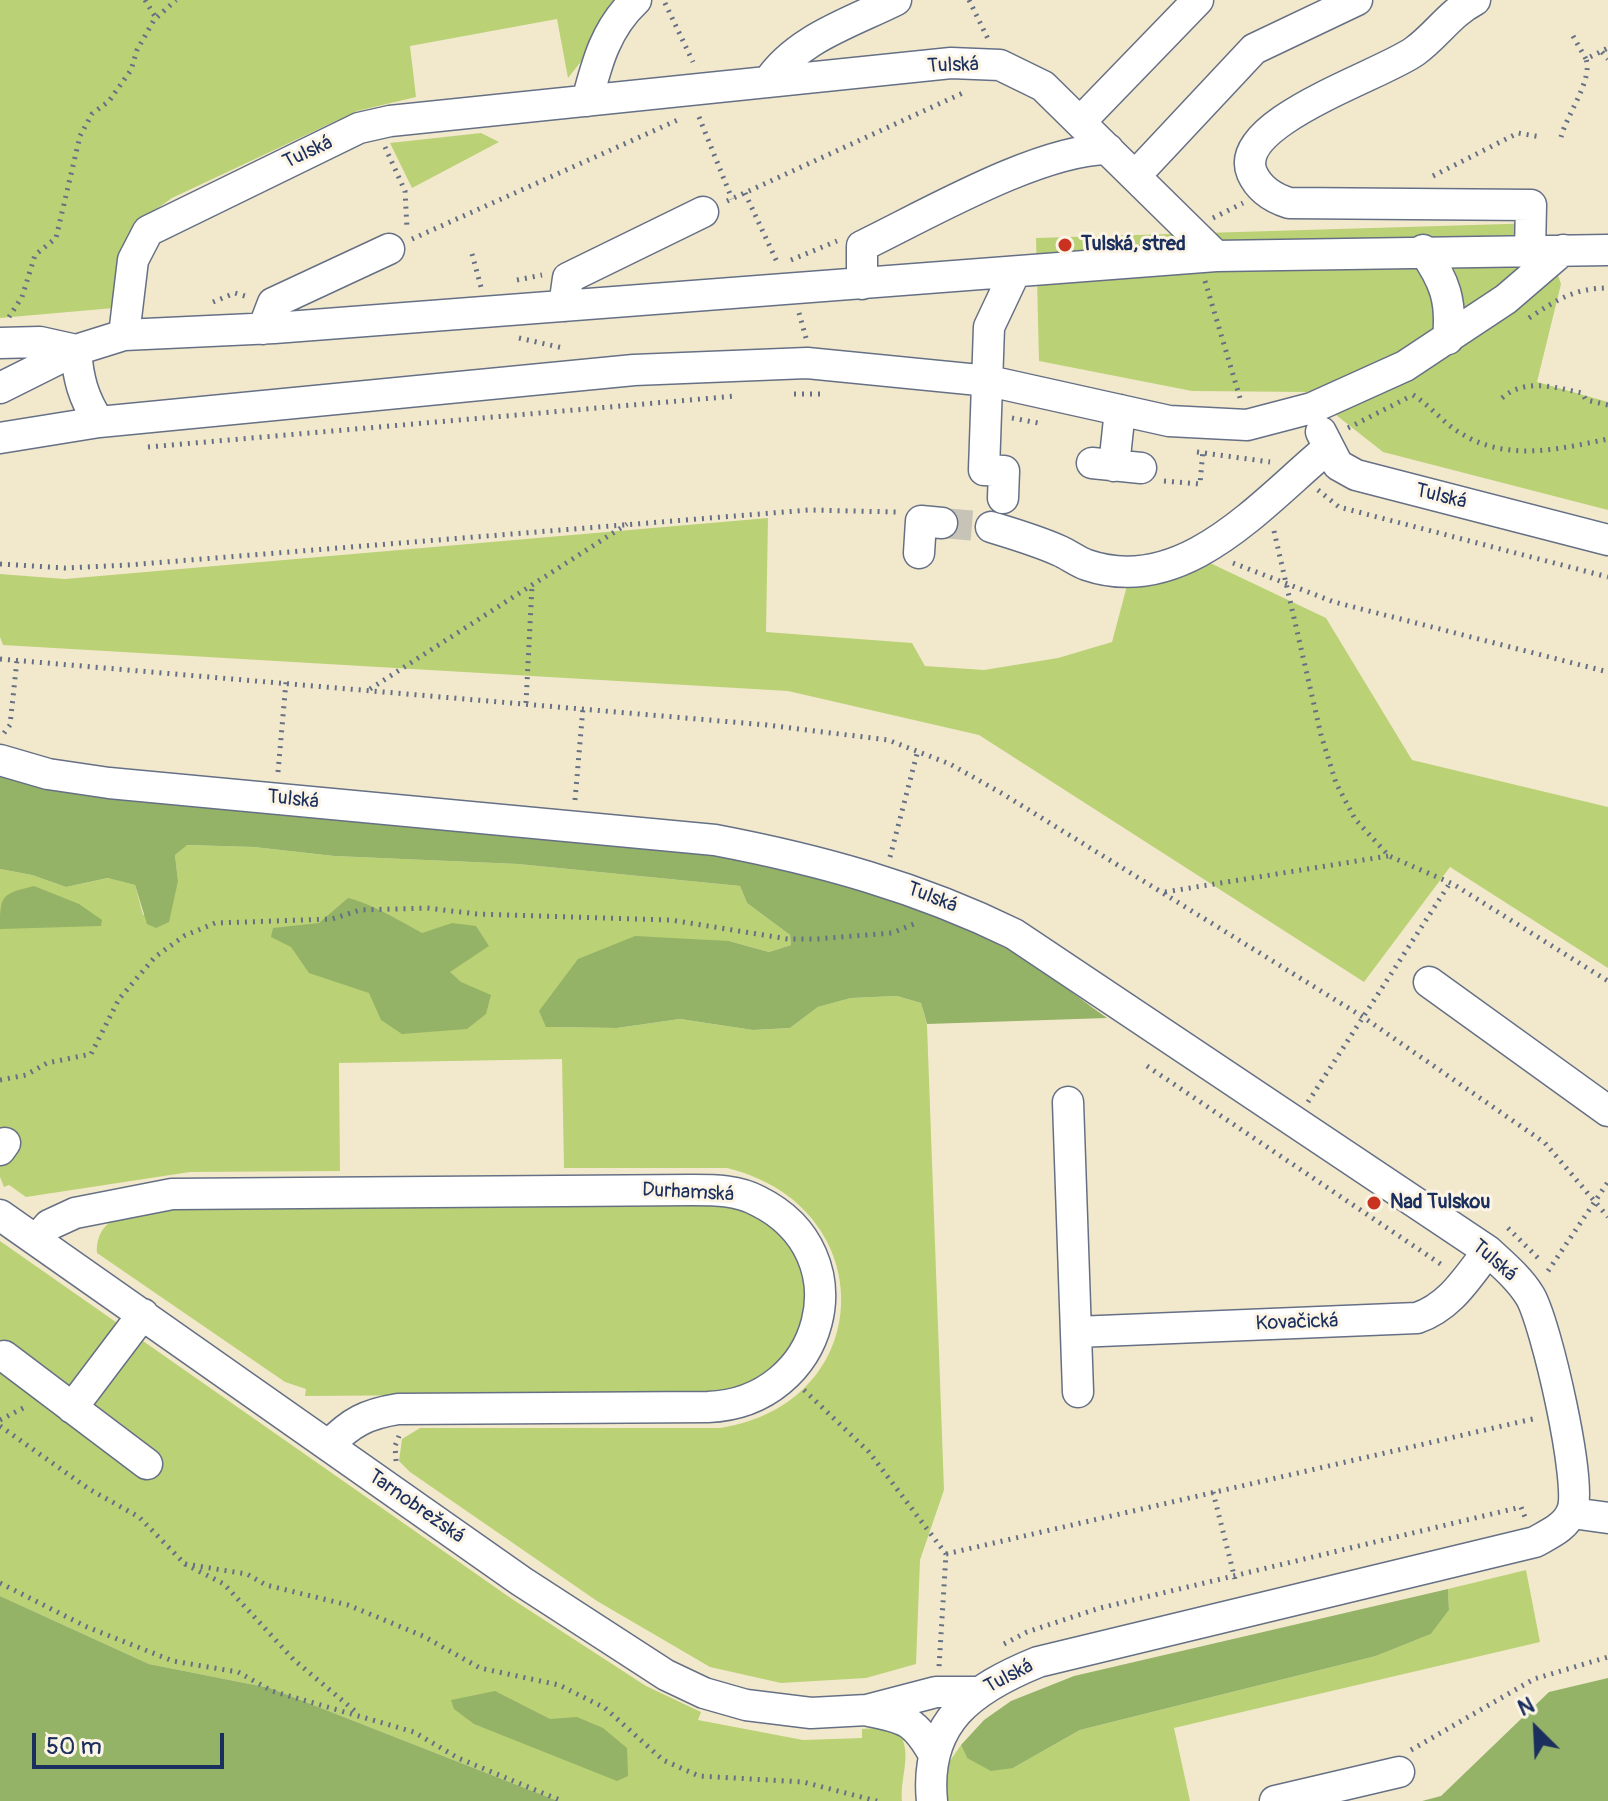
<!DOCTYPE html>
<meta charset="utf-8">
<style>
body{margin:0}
#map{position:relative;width:1608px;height:1801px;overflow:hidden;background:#f2e9cd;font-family:Pangolin,sans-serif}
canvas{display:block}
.north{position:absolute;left:1496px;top:1689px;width:80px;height:80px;-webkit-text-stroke:6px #fcf5e5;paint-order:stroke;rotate:336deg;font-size:22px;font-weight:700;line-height:32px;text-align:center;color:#1b2f5e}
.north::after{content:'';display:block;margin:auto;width:28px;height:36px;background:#1b2f5e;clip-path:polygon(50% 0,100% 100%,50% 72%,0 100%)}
.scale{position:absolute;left:32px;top:1733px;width:192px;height:36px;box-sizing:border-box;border:4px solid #1b2f5e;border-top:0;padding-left:10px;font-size:24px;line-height:28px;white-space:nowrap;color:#1b2f5e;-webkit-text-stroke:6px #fcf5e5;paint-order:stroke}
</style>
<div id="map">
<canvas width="1608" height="1801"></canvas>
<div class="north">N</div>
<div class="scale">50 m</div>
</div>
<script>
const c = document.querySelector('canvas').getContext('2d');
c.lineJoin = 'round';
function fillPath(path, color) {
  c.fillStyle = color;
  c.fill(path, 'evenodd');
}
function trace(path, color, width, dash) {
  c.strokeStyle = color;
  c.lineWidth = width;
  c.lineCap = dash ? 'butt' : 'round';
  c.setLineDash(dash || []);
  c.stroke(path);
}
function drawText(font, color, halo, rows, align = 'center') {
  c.font = font + ' Pangolin,sans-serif';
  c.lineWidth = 6;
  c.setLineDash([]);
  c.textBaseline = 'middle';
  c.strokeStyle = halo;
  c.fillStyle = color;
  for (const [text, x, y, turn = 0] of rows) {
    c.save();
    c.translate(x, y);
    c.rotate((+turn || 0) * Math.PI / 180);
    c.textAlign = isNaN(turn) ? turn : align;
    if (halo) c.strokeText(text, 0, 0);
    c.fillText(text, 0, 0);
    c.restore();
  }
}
fillPath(new Path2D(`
 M0 0H613L583 59 568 78 557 19 410 46 416 97 357 111 172 198 141 220 114 308 0 318Z
 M481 133 499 142 412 188 390 143Z
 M1540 223 1561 284 1537 382 1608 402V510L1383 452 1307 392 1192 391 1039 361 1036 238Z
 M768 518 766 632 912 643 925 666 984 670 1058 658 1112 642 1128 582 1174 579 1208 562 1326 618 1412 760 1608 807V968L1450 867 1364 982 979 735 788 691 3 645 0 637V574L65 579Z
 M186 845 254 847 334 856 518 864 740 886 747 903 790 935 791 945 769 952 729 941 546 1027 617 1028 680 1019 753 1030 790 1028 818 1007 851 998 897 996 921 1003 927 1025 944 1490 920 1560 916 1664 866 1678 781 1683 710 1667 597 1601 410 1472 399 1461 402 1439 420 1428H720C878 1404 883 1206 727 1168H564L562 1059 339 1063 340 1171 190 1172 26 1197 9 1185 4 1187 0 1177V869L32 875 66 887 109 878 135 885 143 915 178 881 175 855Z
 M729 1205 765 1219 793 1246 807 1282 806 1321 777 1370 724 1393 305 1396 306 1389 285 1382 97 1253C96 1211 138 1213 169 1209Z
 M0 1241 512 1599 646 1686 701 1712 698 1720 803 1740 862 1738V1729C880 1727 891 1728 906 1737L903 1741C910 1758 900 1781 902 1801H558L270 1688 149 1664 0 1596Z
 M1526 1570 1540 1642 1174 1728 1190 1801H944L943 1771 961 1745 967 1758 1013 1768 1080 1730 1376 1656 1431 1634 1449 1610 1448 1589Z`), '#bbd176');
fillPath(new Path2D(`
 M0 771 691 851C792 871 899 890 991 938 1032 959 1070 992 1107 1018L927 1024 921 1003 897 996 851 998 818 1007 790 1028 753 1030 680 1019 617 1028 546 1027 539 1011 578 959 635 936 729 941 769 952 791 945 790 935 747 903 740 886 518 864 334 856 254 847 187 845 175 855 178 881 169 922 156 928 147 924 135 885 108 878 66 887 32 875 0 869Z
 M34 886 79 904 102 920 101 926 0 929C0 895 1 894 34 886Z
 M348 898C370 903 402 922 422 933L452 923 476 926 489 946 450 972 461 982 491 995 486 1014 467 1029 402 1034 381 1020 369 993 309 973 291 947 271 937 273 928 319 923Z
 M1448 1589 1449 1610 1431 1634 1376 1656 1080 1730 1013 1768 991 1771 967 1758 961 1745 984 1720 1011 1701 1074 1676Z
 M0 1596 149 1664 270 1688 558 1801H0Z
 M1608 1678V1801H1422L1441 1796 1549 1692Z
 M495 1691 550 1719 577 1717 603 1728 627 1748 628 1776 617 1781 474 1724 454 1709 451 1700Z`), '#94b367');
trace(new Path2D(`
 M942 523 991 527`), '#c7c4b7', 30, [30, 15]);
const minor = new Path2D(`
 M1475 0C1450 13 1437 35 1415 51 1383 75 1231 122 1252 173 1259 189 1273 198 1289 203L1531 205 1530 251
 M768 82C796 39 852 22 896 0
 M587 101C597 62 606 28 636 0
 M1080 122 1198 0
 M1135 176 1254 49 1357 0
 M1423 250C1445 281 1452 301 1448 339
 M862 284V246C928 214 1038 150 1108 149
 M564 306 568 278 703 212
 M263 329 273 303 389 249
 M124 335 133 260 148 231 359 128 390 121 951 63 1000 65 1043 86 1216 256
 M0 343 40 342 76 350C78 378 83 398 99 422
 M0 388 76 350 124 335 274 328 1216 256 1608 250
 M1321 432 1338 465 1356 475 1608 540
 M0 438 99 422 634 370 807 363 989 381 1169 421 1247 425 1312 408 1405 366 1506 299 1563 250
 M1092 463 1141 468
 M1114 466 1120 410
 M1003 498 1004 471 984 470 989 327 1015 272
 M991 527C1014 534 1038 541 1060 551 1069 555 1078 562 1087 565 1183 598 1261 504 1327 449
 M919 553 921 521 942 523
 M0 760 48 774 109 783 715 840C820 860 918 887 1014 934L1488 1251C1502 1264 1519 1278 1530 1296 1546 1323 1583 1484 1572 1511 1566 1527 1549 1534 1535 1542L1038 1662C972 1689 924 1722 932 1801
 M1429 982 1608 1111
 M1068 1102 1078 1392
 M0 1150 5 1143
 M0 1215 521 1581 666 1675 704 1693 746 1705 811 1713 867 1710 936 1692H979
 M36 1240 49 1225 75 1213 172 1194 692 1190C715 1190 738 1190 758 1201 865 1254 824 1403 708 1407L398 1409C367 1414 351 1422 329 1445
 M1076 1332 1417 1318C1450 1307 1467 1278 1488 1251
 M4 1356 147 1464
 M72 1408 143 1314
 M1572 1513 1608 1518
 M869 1711C906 1718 915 1721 934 1755
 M1275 1801 1399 1772`);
trace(minor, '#667085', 33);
trace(new Path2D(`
 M145 0 156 18
 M969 0 988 39
 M665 3 693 62
 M1573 36 1586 59
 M1602 52 1608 59
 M699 117 732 199
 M1561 137C1567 114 1593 80 1586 59L1608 48
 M385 147 405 191 407 228
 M1433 176 1518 133 1541 137
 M745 193 778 264
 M727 201 965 92
 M1213 218 1243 203
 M412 239 680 119
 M472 254 481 287
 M791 260 837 241
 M517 280 542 275
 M1205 281 1240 398
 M213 302 235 293 248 297
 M799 313 806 338
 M9 317 22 297 35 255 56 238 80 136 92 114 109 101 131 70 137 50 154 20 176 0
 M1529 318C1556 300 1575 288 1608 288
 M519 338 563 348
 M794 394H820
 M1413 395C1431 406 1444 424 1462 434 1508 462 1559 449 1608 439
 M1502 398C1525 378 1554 387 1582 393L1586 400 1608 405
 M1012 418 1038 423
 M1348 428 1411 396
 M148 447 736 396
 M1197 452 1270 462
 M1164 481 1200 484 1203 450
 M1318 490 1339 507 1608 577
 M1274 531 1321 735 1336 783 1355 819 1389 856 1453 884 1608 981
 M1233 563 1334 602 1608 672
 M0 564 65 568 128 565 809 510 896 512
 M0 659 767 725 888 740 950 764 1003 794 1363 1017 1545 1143 1608 1217
 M370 689 627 524
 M526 703 532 586
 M4 733 10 725 17 660
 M278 772 286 682
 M575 800 583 708
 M890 857 918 750
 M1165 892 1388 856
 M1147 1066 1442 1265
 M0 1080 26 1075 47 1063 91 1054 119 999 155 957 184 936 215 923 332 919 360 910 427 908 477 914 671 920 788 939H816L892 933 916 923
 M1308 1102 1450 883
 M1508 1228 1540 1260
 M1548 1271 1608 1182
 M804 1390 869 1452 946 1554 939 1667
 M0 1420 27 1406
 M0 1426 89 1489 139 1517 185 1564 224 1584 294 1660 355 1711
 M396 1461 395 1446 399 1436
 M1213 1492 1235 1579
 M946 1554 1537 1418
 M185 1564 247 1574 266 1585 348 1605 423 1636 480 1668 559 1685 605 1708 663 1760 699 1776 803 1782 877 1801
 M0 1583 87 1627 173 1661 238 1672 272 1691 414 1732 458 1758 562 1801
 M1004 1644 1027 1632 1100 1608 1521 1507 1525 1517
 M1411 1750 1534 1679 1608 1657`), '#667085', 5, [2, 6]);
trace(minor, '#fff', 30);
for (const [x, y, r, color] of [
 [1065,245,8,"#c8321e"],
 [1374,1203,8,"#c8321e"]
]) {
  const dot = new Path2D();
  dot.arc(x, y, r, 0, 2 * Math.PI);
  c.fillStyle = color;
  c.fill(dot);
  trace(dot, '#fcf5e5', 3);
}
drawText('20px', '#1b2f5e', '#fcf5e5', [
 ["Tulská",953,66,-2],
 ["Tulská",308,153,-25],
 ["Tulská",1441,497,14],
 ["Tulská",293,800,6],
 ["Tulská",932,898,21],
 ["Durhamská",688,1193,3],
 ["Tulská",1494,1261,41],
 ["Kovačická",1297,1323,-2],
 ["Tarnobrežská",416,1507,35],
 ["Tulská",1009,1677,-27]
]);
drawText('bold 20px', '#1b2f5e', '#fcf5e5', [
 ["Tulská, stred",1081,245],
 ["Nad Tulskou",1390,1203]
], 'left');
</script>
